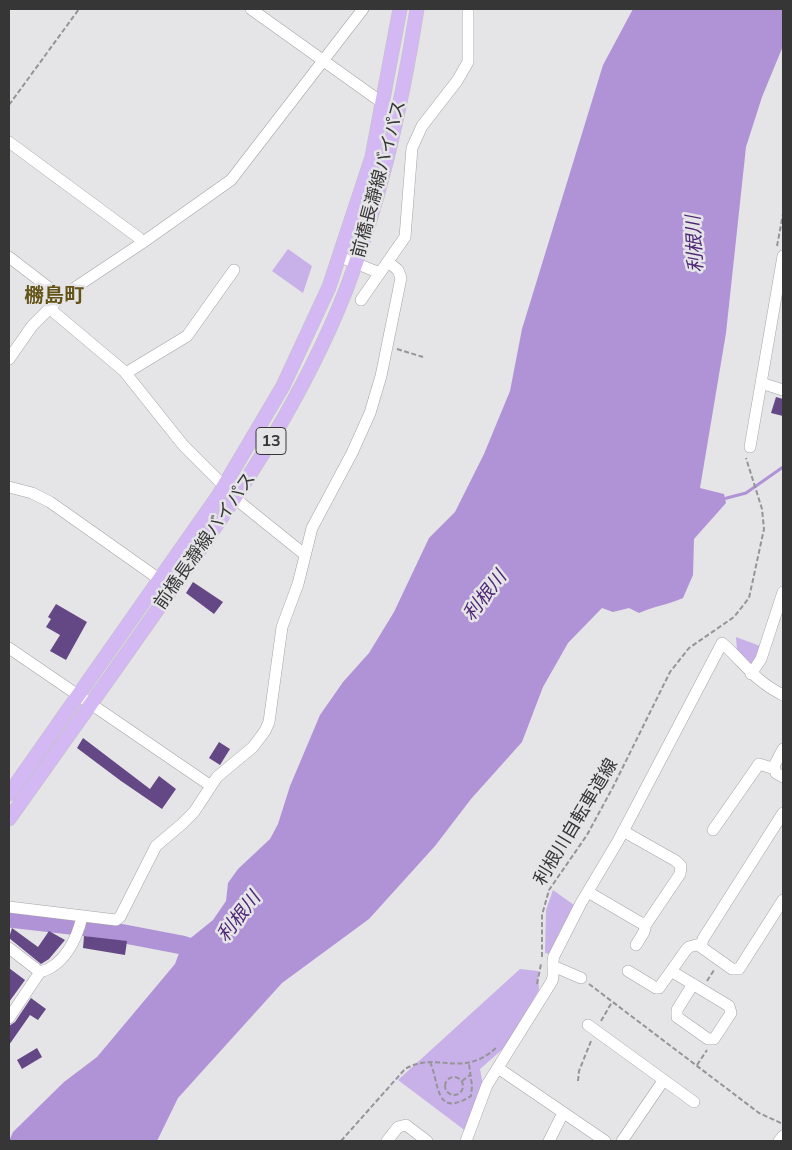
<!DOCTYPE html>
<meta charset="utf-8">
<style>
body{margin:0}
#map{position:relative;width:792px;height:1150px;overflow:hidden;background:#e5e4e7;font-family:Mulish,sans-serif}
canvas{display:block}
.frame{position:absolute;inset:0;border:10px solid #363637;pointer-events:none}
</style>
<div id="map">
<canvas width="792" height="1150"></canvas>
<div class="frame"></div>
</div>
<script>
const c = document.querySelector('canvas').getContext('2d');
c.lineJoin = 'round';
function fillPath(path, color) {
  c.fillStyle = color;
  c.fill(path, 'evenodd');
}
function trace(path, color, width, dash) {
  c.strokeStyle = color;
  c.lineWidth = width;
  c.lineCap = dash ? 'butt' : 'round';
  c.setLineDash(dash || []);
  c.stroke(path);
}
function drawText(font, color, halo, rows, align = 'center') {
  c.font = font + ' Mulish,"Noto Sans JP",sans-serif';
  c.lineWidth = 5;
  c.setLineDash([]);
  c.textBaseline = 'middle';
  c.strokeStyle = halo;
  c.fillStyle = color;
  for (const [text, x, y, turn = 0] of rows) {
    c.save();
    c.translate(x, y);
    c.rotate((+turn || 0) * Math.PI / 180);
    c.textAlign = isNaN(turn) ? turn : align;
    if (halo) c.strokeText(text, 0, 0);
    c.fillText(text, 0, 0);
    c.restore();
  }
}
fillPath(new Path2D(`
 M288 249 312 266 303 293 272 271Z
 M736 637 760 646 752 665 737 650Z
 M553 890 574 905 549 954 545 953 546 910Z
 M520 969 538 971 539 990 505 1047 480 1069 483 1086 467 1132 398 1080Z`), '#c8b0e9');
fillPath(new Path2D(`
 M633 9H783V46L762 97 746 147 726 333 700 488 724 494 726 503 694 539 693 575 683 598C668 605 654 606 639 613L629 608 613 612 602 608 568 643 543 687 522 742 471 799 435 846 369 919 282 983 178 1098 157 1141H9L13 1132 64 1082 97 1057 175 964 182 945 213 920 226 901 228 883 238 869 270 839 278 824 290 786 320 715 343 682 369 653 394 612 429 538 455 512 484 454 510 391 522 329 603 65Z`), '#b093d6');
trace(new Path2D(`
 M723 499 746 493 783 467`), '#b093d6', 3);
trace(new Path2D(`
 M9 918 88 927 182 945 207 953`), '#b093d6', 19);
fillPath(new Path2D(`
 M776 397 783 399V416L771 413Z
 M193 582 223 602 214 614 186 593Z
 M56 604 87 622 66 660 50 651 60 635 46 627 51 619 48 617Z
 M83 738 150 789 159 776 176 789 162 809 121 781 77 748Z
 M219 742 230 749 220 765 209 758Z
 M12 928 38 947 49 931 65 940 49 959 41 964 9 938Z
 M84 936 127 941 125 955 83 948Z
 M9 968 25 980 9 1002Z
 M31 998 46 1009 38 1020 30 1015 9 1045V1026L15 1022Z
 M37 1048 42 1057 22 1069 17 1060Z`), '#644885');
const minor = new Path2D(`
 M251 9 384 104
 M9 142 139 238 142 243
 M9 257 61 297
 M340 257 380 273
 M361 300 405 237 412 148 422 126 457 81 468 62V9
 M49 308 124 371 183 445 242 504 304 554
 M9 359 32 326 61 297 142 243 231 180 363 9
 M126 373 187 336 234 270
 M761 383 783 390
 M750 447 783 256
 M9 487 32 493 50 502 159 579
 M9 648 211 786
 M751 674 761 659 783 592
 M783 749 774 766 776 773 783 777
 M783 813 703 939 701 947 732 969H739L783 900
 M713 830 759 764 775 769
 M588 892 641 923H647L680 874 681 866 676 861 623 831
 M9 907 116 920 120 917 156 846 182 824 194 812 217 777 253 747 265 731 269 722 282 627 298 584 312 528 352 453 370 413 381 376 401 278 398 270 388 262
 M636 945 644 932 646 924
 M9 948 40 972 9 1018
 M553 966 581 978
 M628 971 656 988H659L686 950 689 947 700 944
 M671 971 729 1006 731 1013 714 1039H708L677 1017V1010L693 984
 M40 972C64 966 77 939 82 917
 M588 1025 694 1102
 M498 1068 605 1141
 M387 1141 398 1127 406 1125 427 1141
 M466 1141 487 1085 552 981C555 972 551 964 554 956L581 903 618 841 722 643C746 664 753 680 783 695
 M549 1141 563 1113
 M622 1141 663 1081
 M779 1141 783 1136`);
const major = new Path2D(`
 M9 794 218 496 283 386 329 287 372 157 400 9
 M9 819C64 742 118 666 172 589 239 495 303 399 346 290 381 199 402 105 417 9`);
trace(minor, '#a4a3a6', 12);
trace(major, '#c3c3c3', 15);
trace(new Path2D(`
 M9 105 79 9
 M777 246 783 214
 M397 349 423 357
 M542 957V915L549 890 587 835 613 787 670 672 689 648 734 617 749 598 764 529 762 509 746 458
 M707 981 714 970
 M537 984 541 964
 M589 984 759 1113 783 1124
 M601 1021 612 1002
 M430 1062C440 1083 434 1119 471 1096L472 1086 469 1064
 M697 1065 707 1050
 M445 1086a9 9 0 1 1 18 0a9 9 0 1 1-18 0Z
 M462 1081 470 1075
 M578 1081 579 1071 591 1041
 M341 1141 405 1069C438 1050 462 1080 497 1047`), '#959496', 2, [5, 2.5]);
trace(minor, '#fff', 11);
trace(major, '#d3b8f4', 14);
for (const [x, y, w] of [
 [271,441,30]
]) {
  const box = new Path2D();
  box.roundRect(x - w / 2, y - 13.5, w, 27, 4);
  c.fillStyle = '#e5e4e7';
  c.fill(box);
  trace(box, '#363637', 1);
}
drawText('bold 16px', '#363637', null, [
 ["13",271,441]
]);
drawText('18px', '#363637', '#e5e4e7', [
 ["前橋長瀞線バイパス",379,179,-75],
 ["前橋長瀞線バイパス",205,541,-55],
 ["利根川自転車道線",576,822,-59]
]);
drawText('italic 19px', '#4f2777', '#e5e4e7', [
 ["利根川",695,244,-93],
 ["利根川",485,596,-52],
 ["利根川",239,917,-52]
]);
drawText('bold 20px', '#635317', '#e5e4e7', [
 ["橳島町",54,296]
]);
</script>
